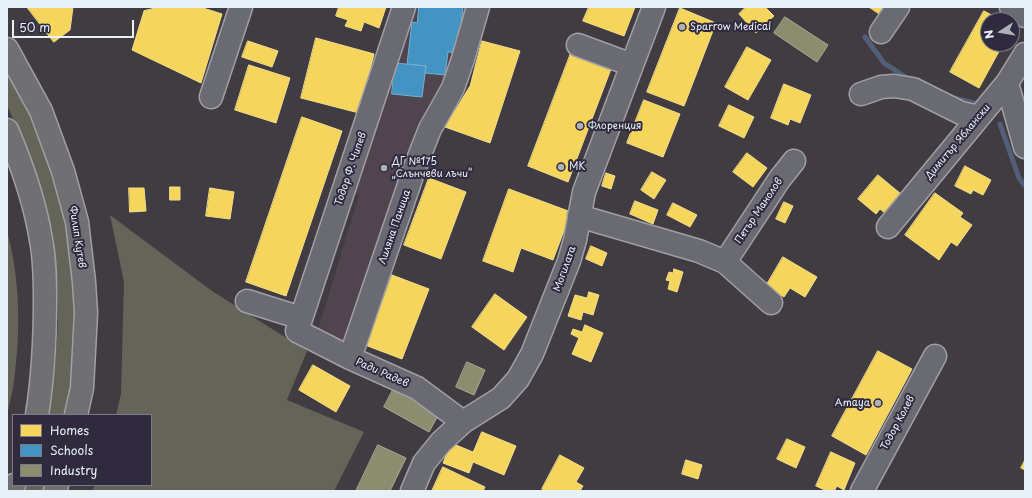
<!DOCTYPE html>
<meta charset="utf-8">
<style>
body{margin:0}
#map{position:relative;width:1032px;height:498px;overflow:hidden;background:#413c42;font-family:"Playpen Sans",sans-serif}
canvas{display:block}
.frame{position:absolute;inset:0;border:8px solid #e8f1f8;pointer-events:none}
.legend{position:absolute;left:12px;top:414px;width:140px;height:72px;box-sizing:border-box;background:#2f2a3d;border:1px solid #797a88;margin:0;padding:5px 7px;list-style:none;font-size:12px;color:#e8f1f8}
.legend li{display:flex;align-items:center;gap:8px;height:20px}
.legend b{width:20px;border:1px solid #797a88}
.north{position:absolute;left:980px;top:12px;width:40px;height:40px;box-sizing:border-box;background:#2f2a3d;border:1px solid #797a88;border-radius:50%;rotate:258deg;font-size:11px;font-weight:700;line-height:16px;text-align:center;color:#e8f1f8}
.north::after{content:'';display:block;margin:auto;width:14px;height:18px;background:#aeb2b8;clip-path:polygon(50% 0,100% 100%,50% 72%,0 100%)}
.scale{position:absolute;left:12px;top:20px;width:122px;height:18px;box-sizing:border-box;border:2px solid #e8f1f8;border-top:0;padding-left:5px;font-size:12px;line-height:14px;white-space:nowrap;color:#e8f1f8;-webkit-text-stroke:3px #2f2a3d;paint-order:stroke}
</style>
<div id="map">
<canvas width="1032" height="498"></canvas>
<div class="frame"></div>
<ul class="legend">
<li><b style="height:11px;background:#f6d55c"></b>Homes</li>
<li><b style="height:11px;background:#4393c3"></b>Schools</li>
<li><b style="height:11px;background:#8c8c6e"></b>Industry</li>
</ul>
<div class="north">N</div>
<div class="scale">50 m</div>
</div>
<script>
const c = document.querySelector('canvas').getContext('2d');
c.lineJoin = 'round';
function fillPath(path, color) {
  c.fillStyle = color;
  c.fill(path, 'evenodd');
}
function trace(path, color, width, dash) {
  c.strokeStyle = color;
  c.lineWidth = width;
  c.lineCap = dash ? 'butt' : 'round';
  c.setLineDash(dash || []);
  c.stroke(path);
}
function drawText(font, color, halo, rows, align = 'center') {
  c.font = font + ' "Playpen Sans",sans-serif';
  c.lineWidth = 4;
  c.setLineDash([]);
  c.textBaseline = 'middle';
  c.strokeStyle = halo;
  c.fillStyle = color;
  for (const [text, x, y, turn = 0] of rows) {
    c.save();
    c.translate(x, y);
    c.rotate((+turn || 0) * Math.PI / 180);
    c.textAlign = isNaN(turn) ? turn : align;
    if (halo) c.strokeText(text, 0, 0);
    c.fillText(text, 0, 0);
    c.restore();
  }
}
fillPath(new Path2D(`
 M410 7H476L347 347 318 330 359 195 349 191Z`), '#50454e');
fillPath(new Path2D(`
 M7 69C21 95 35 121 45 148 76 233 83 327 65 415H47L55 366 58 324 57 282 53 249 28 155 7 105Z
 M110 215 212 291 307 351 287 400 364 432 334 491H92L95 485H151V415H116L121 394 124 282Z
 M7 231C20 279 21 331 14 380 13 392 9 404 7 416Z
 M26 485H45L43 491H23Z`), '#646558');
const homes = new Path2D(`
 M27 7H73L70 30 54 42Z
 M160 7H200L222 14 201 83 132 50 144 11Z
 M339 7H386L379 28 364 22 361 31 345 26 348 20 336 16Z
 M589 7H635L624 36 583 21Z
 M746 7H765L774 16 756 33 739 14Z
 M869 7H889L883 16Z
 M680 8 716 23 684 106 647 92Z
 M984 11 1001 20H988V44H1003L979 88 950 72Z
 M316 38 374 54 359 113 301 98Z
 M248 41 278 51 272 67 242 57Z
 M482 41 520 51 490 143 445 127 470 86Z
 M747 47 771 60 748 100 725 87Z
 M571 53 611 69 568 182 528 166Z
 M249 65 290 78 276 123 235 110Z
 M784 84 811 95 800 123 790 119 788 125 771 118Z
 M644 100 680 114 663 157 627 143Z
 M729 105 754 117 744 138 719 126Z
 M302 117 342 131 286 296 246 282Z
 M747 153 767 168 753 187 733 172Z
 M965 166 991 180 983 195 973 190 971 194 955 186Z
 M652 172 666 180 654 199 641 190Z
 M606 173 615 176 611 189 602 186Z
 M878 175 901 194 885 213 880 209 876 214 858 199Z
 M429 178 466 192 441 259 404 245Z
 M170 187H180V200H170Z
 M129 188H144L146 211 130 212Z
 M210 188 234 192 230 219 206 216Z
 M509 189 571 212 553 260 521 248 513 272 483 261Z
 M935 193 963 213 960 217 972 225 957 246 951 242 939 260 905 235Z
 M635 201 658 210 653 224 630 214Z
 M784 202 793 206 785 223 776 219Z
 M673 203 697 215 690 227 667 215Z
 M591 246 607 253 602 266 586 259Z
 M783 257 817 277 805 297 790 288 784 297 766 286Z
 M674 269 683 272 677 292 668 289 670 281 666 280 669 272 673 273Z
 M392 275 429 289 402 359 365 345Z
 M589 292 599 295 593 315 583 312 581 320 568 316 575 295 587 298Z
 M495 294 527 317 504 350 472 327Z
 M585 325 603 333 591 362 572 354 579 338 571 334 573 329 582 332Z
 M878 351 912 369 866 455 832 436Z
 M313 365 350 386 336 412 299 390Z
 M482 432 516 446 504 475 473 462 469 473 443 463 451 443 473 452Z
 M787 439 805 447 796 468 777 459Z
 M831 452 855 463 844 490 837 486 834 491H827L816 486Z
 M560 455 584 468 576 482 583 486 580 491H545L542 489Z
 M686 460 702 465 698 479 682 474Z
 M1025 460V470L1021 468Z
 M443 467 485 487 483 491H432Z`);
fillPath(homes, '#f6d55c');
trace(homes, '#f2dd8b', 1);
const schools = new Path2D(`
 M419 7H463L458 53 448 52 445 75 425 73 426 66 407 64 412 22 417 23Z
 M395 63 426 66 422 97 392 94Z`);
fillPath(schools, '#4393c3');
trace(schools, '#74afd3', 1);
const industry = new Path2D(`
 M785 17 828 45 817 62 774 33Z
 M467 362 485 370 474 395 456 387Z
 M395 386 440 412 429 432 384 407Z
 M378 445 406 458 390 491H356Z`);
fillPath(industry, '#8c8c6e');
trace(industry, '#a8aa97', 1);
trace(new Path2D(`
 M865 37 884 63 912 81
 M950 97 978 104
 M1000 124 1019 178 1025 186`), '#515f78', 5);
const minor = new Path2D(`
 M404 7 297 331 350 358 417 388 463 422
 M1011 7 1025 16
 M881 32 898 7
 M578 45 632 65
 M1007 83 1025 147
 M861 94 881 87 894 86 913 89 961 113 979 117
 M211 97 241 7
 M579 216 699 251 725 262 771 303
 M888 227 1007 83 1025 54
 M725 262 779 180 794 161
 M247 301 301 318
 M350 358 415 167 430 129 453 88 463 59 478 7
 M412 491 424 463 441 442 463 422 501 398 518 379 532 354 569 261 575 240 584 192 654 7
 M862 491 935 356`);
const major = new Path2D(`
 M7 49 41 111 63 171 77 222 84 282 86 313 82 388 76 415
 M7 130C22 165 35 202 41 240 45 260 45 280 45 300 45 339 43 377 37 415
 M12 491 14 485
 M55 491 57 485`);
trace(minor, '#a09fa3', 25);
trace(major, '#a09fa3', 25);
trace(minor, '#6a6b72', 22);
trace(major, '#706f72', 22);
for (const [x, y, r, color] of [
 [682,27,4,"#aeb2b8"],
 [580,126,4,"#aeb2b8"],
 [561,167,4,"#aeb2b8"],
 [384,168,4,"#aeb2b8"],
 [878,403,4,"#aeb2b8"]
]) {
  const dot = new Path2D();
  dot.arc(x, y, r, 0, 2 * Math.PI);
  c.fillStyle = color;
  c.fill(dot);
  trace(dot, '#2f2a3d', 1.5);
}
drawText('10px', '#e8f1f8', '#2f2a3d', [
 ["Sparrow Medical",690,27],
 ["Флоренция",588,126],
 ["ДГ №175",392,162],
 ["„Слънчеви лъчи“",392,174],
 ["MK",569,167],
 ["Amaya",870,403,"right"]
], 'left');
drawText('10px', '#e8f1f8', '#2f2a3d', [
 ["Димитър Яблански",958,142,-50],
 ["Тодор Ф. Чипев",351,169,-71],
 ["Петър Манолов",759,211,-56],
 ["Лиляна Паница",395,227,-71],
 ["Филип Кутев",77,237,81],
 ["Могилата",565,269,-70],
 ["Ради Радев",382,373,24],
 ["Тодор Колев",898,423,-62]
]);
</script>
